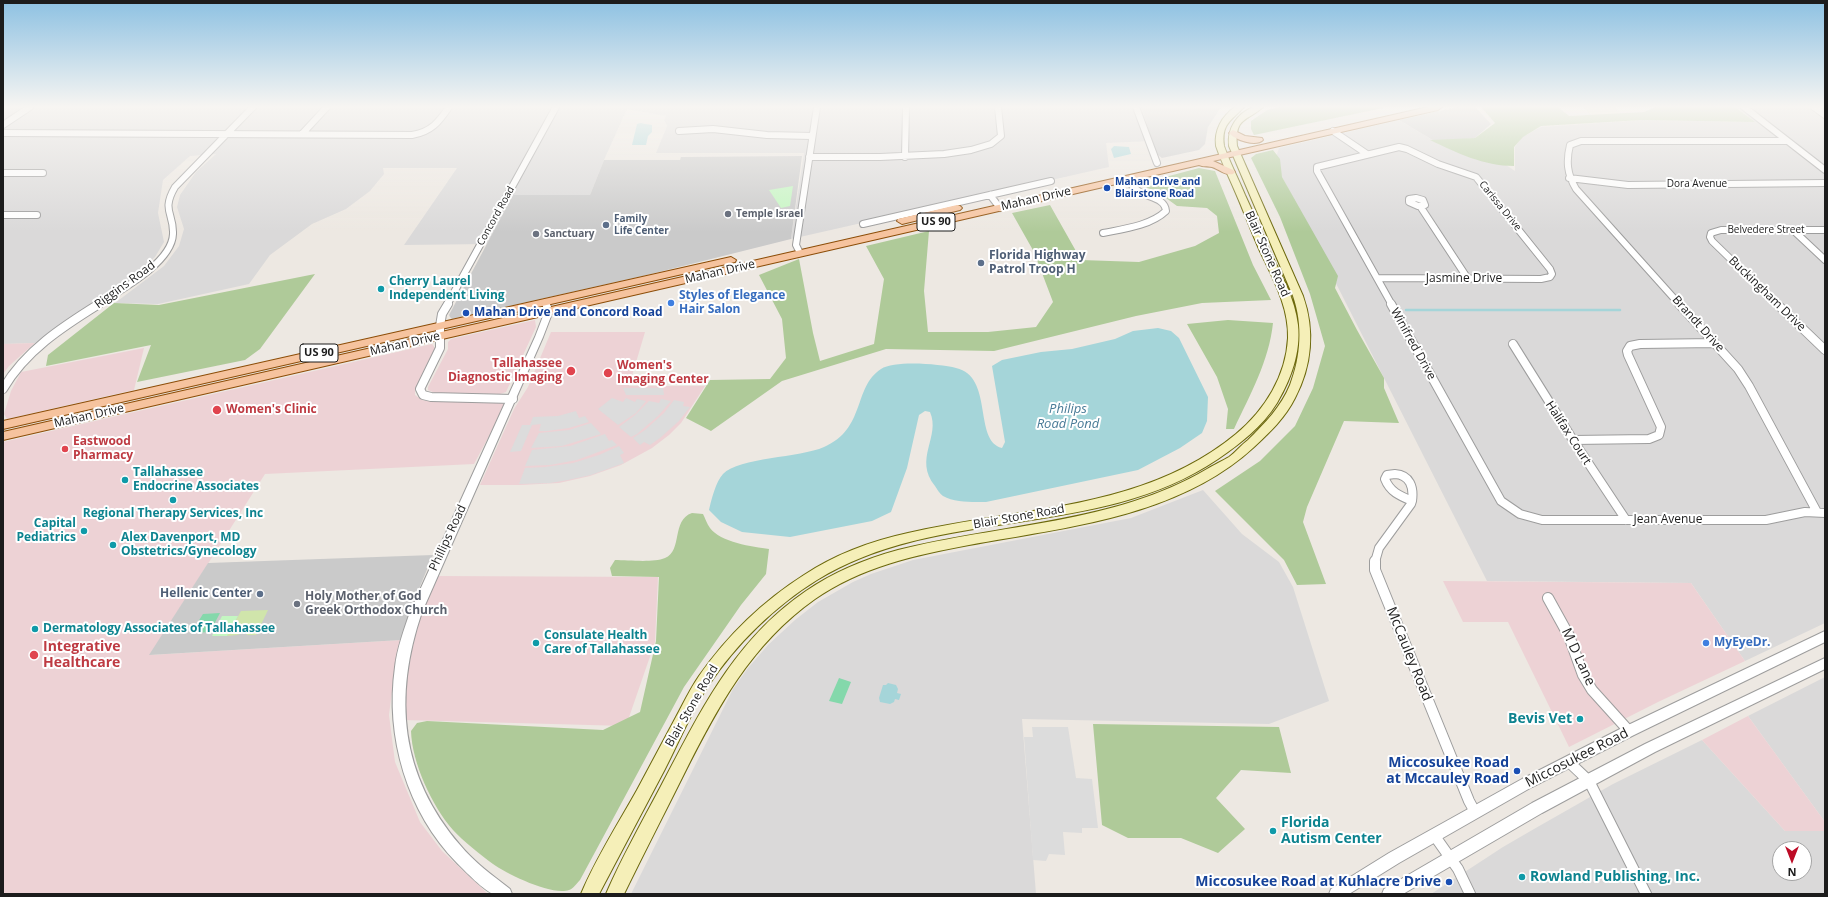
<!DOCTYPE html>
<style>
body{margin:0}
#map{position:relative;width:1828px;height:897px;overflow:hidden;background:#ede8e2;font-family:"Open Sans",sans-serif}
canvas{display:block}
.frame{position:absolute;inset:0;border:4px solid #1c1c1c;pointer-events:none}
.north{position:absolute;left:1772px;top:841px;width:40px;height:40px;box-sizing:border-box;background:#fff;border:1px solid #a4a4a4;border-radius:50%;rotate:180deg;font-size:11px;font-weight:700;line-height:16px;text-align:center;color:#1c1c1c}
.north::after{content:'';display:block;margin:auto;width:14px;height:18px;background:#bd0b26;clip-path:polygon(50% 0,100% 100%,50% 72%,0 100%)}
</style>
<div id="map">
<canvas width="1828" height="897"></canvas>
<div class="frame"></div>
<div class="north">N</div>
</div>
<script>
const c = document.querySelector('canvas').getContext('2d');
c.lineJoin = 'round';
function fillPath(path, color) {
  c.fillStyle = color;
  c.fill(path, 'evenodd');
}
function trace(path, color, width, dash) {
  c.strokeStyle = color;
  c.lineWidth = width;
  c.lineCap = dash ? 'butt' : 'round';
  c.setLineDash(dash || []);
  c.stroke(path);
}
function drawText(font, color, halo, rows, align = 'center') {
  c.font = font + ' "Open Sans",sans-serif';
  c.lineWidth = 4;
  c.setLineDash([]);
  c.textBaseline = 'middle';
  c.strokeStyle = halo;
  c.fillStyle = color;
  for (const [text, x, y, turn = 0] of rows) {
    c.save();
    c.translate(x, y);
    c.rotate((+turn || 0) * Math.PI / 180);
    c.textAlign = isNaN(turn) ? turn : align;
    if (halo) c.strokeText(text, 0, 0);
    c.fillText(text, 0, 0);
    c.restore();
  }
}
fillPath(new Path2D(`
 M3 107H1141L1152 141 1106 143 1109 167 791 239 804 153H656L667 126 664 120 666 116 627 109 604 160 590 195H513L487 244 404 245 457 168H383L384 174 370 191 346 209 312 224 270 255 249 284 158 304 115 303 164 266 179 246 184 229 177 207 180 195 196 172 216 154 190 156 163 180 158 213 164 242 155 257 136 275 35 343 3 344Z
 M1736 107H1825V623L1745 661 1691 583 1487 581 1282 177 1276 157 1279 148 1399 120 1436 142 1468 139 1515 171V147L1522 137 1541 127 1642 120 1754 122Z
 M1203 490 1242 534 1279 562 1293 587 1329 701 1269 724 1022 719 1036 894H631L733 689 748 668 768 645 795 620 818 602 853 582 871 574 913 560 1131 518Z
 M1825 677V822L1748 716Z
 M1702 740 1785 831H1825V894H1431L1503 847 1534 829 1613 784ZM1780 849H1804V873H1780Z`), '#dad9d9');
fillPath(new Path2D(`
 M535 320 536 327 506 392 500 394 435 393 428 390V387L448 349V342L451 339Z
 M551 332H645L629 386H705L681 423 669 435 652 448 621 465 590 476 559 483 521 485H480L514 409 528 387Z
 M35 343 9 366 3 374V344Z
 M432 344 435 348V354L415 389V395L422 400 428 401 499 402 504 404V408L474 464 265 474 150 655 401 640 396 659 389 715 395 762 420 822 442 851 488 894H3V442Z
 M144 348 134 390 7 419 4 414 11 391 21 372Z
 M437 576 658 577 655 642 626 726 404 720 405 687 409 656 416 627Z
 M1443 581 1691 583 1745 661 1658 702 1569 747 1508 622H1463Z
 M1748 716 1825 822V831H1785L1702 740Z`), '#edd2d5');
fillPath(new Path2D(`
 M1583 107H1614L1623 117H1594Z`), '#fdf8dc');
fillPath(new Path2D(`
 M1141 107H1221L1208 127 1205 144 1199 150 1162 158 1158 155 1155 150Z
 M1458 107H1475L1491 124 1475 138 1436 142 1399 120Z
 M802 156 791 239 643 276 452 319 450 317 449 315 513 195H590L604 160H680L681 157Z
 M433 555 409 613 401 640 149 655 208 563Z`), '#cacaca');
fillPath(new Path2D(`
 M268 610 256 635H247L245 632 237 635 227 636 241 611Z`), '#d0e5ab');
fillPath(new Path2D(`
 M1280 107H1383V108L1254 135 1251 129V121L1267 110Z
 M1481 107H1558L1569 116 1644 112 1656 107H1735L1755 122 1642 120 1541 126 1523 137 1514 147V166C1484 166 1457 153 1430 140L1475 138 1495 123Z
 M1273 150 1280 159 1282 177 1338 276 1335 288 1357 330 1384 378V388L1399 423 1344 421 1307 507 1303 522 1326 584 1297 585 1284 560 1215 491 1260 461 1295 426 1313 388 1325 346 1310 294 1280 217 1251 158 1256 154Z
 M1199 168 1215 171 1253 265 1271 300 1202 303 1136 316 994 351 886 349 782 381 711 431 686 418 710 380 770 379 786 358 782 319 759 275 799 259 813 333 820 361 874 344 884 279 866 246 929 231 924 291 928 332H988L1036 327 1053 302 1034 252 1012 213 1050 205 1081 260 1139 262 1195 246 1219 233 1217 216 1207 208 1177 206 1159 193 1139 184Z
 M315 274 260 349 245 360 137 382 151 345 46 366 48 355 114 303 159 305Z
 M1228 320 1273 323C1269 361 1250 395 1234 429H1226L1228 409 1217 377 1187 324Z
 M692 513 703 514C705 518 707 524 710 528 720 542 753 547 769 549L766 574 741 605 684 687 580 880C577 883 573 889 569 890 552 896 507 874 493 864 481 855 463 841 453 830 432 806 412 763 411 731L417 723 427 721 603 730 640 712 656 641 659 577 612 576 610 568 615 560C628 560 653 563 665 558 683 551 671 520 692 513Z
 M1093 724 1279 727 1291 773 1241 770 1216 798 1245 829 1218 853 1181 838H1128L1102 825Z`), '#afca99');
fillPath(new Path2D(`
 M793 186 790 206 781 208 769 190Z
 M222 616H238L227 636H212Z`), '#c4f6c1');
fillPath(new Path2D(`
 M220 613 210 632 191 633 203 614Z
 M839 678 851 682 842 704 829 701Z`), '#84d8ab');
fillPath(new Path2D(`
 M623 388H663L664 395H626Z
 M612 398 623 402 626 398 635 402 637 399 646 401 636 413 618 425 598 409Z
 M661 399 671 401 658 416 637 434 631 437 619 427 635 415 649 401 659 403Z
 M674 400 684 402 683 406 690 407 679 421 660 438 650 445 644 442 640 445 633 438 645 430 664 413Z
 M576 411 579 418 585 416 589 422 569 428 547 431H539L541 424 532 425 521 451 510 452 522 425H530L533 417 558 416Z
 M591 423 601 434 562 446 531 448 539 433 569 430Z
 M605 434 609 441 612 440 617 445 577 460 550 465 525 466 532 450 570 446Z
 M619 446 624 453 620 455 624 463 591 475 568 480 550 483 519 484 525 468 545 467 573 463 599 455Z
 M1032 727H1068L1076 778 1092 779 1098 828H1082V833L1063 832 1065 855 1049 854 1046 861 1033 860 1024 737H1033Z`), '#dcdcdc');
fillPath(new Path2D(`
 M640 123 652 125V132L648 136 646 145H632L637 124Z
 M1114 146 1129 147 1131 154 1114 158 1111 149Z
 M1158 328 1171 331 1179 338 1208 397 1207 421 1202 433 1180 448 1138 470 986 502C973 502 955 503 943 496 940 494 937 489 935 486 913 459 941 437 930 412L925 411 919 415 907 468 891 512 872 521 790 537 742 532 721 522 709 510C711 501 716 481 723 474 739 457 800 458 824 447 866 429 853 387 881 369 895 360 940 364 956 368 994 376 973 441 1002 448L1005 442 992 366 1002 360 1041 352 1072 349 1115 339 1133 331Z
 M888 683 896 685 898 689 897 693 901 694 899 700 895 699 894 702 890 704 880 702 879 698 883 685H886Z`), '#a5d5d9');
trace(new Path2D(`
 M1406 310H1620`), '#a5d5d9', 2.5);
const minorFar2 = new Path2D(`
 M1136 107 1157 163
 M1744 107 1825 170
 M1814 107 1825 115
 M3 125 30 107
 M679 131 713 129 767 135 812 136
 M1333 131 1367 154
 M3 133 412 135C431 132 439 122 449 107
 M302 134 327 107
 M809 157H880L944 154 971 150 991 144 1001 136 998 107
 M905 157 906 107
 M3 173H43
 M1569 178 1628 185 1825 183
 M990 195 1000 208
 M1416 198 1423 200 1425 205 1418 206 1409 202V199Z
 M1420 206 1468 279
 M3 215H37
 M863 224 1051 181
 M1793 230 1825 260
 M1103 233C1123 229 1150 226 1166 211 1165 198 1149 198 1140 192 1134 188 1130 183 1125 179
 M800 253 796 245 817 107
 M1377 278 1541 279 1550 277 1552 274 1550 269 1476 177 1438 164 1407 149 1399 147 1317 167V171L1392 305
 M97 305C119 291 172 263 173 234 174 213 161 211 175 187L253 107
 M447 305 556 107
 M1680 305 1576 189C1567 174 1566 161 1570 145L1581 141H1787
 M1778 305 1712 241 1710 237 1711 233 1721 230H1825`);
const minorFar1 = new Path2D(`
 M448 304 442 314 440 326V348L420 389 423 395 431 397 513 399
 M1391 304 1501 501 1520 514 1542 520H1766L1805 512 1825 513
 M1679 304 1738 369 1749 386 1817 512
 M1777 304 1825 350
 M1513 344 1573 440 1626 520
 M3 389C25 351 62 327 99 304
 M1573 440 1649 439 1659 435 1661 427 1628 355 1627 351 1630 346 1640 344 1715 343
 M1395 474C1410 475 1414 487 1412 501 1400 496 1390 492 1385 479L1387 475Z
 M1375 562 1379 548 1411 504 1412 501`);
const minor = new Path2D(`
 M1375 561V570L1469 801 1475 812
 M1548 598 1569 636 1583 675 1592 690 1629 731
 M1569 762 1589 781 1646 894
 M1434 835 1458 869 1470 894`);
const tertiary = new Path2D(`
 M545 299 548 300 553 311 543 337 422 612C393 697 400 775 460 845 474 862 492 875 510 889L512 894C507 894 499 895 494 894 485 892 464 870 457 863 407 812 385 737 395 667 397 648 404 630 410 612L535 337 545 311 541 302Z
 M1825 631V642L1634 735 1532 787 1399 863 1349 894H1329L1331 889 1389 853 1522 779 1624 727Z
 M1825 658V669L1655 752 1542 813 1403 894H1382L1384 889 1532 803 1645 744Z`);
const secondary = new Path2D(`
 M1235 107H1244C1231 121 1221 124 1224 146 1230 163 1238 178 1245 195 1254 214 1262 234 1271 254 1282 276 1295 299 1298 325 1301 352 1291 379 1277 403 1262 427 1241 443 1218 459 1097 541 938 505 817 580 775 606 736 644 708 686 691 712 679 742 665 769 643 811 621 852 599 894H581C596 858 618 824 637 790 650 766 663 741 676 717 683 704 690 689 699 676 727 636 763 601 804 575 836 554 871 541 908 533 1019 507 1143 511 1236 434 1265 410 1286 376 1288 338 1289 306 1272 277 1259 249 1250 229 1243 209 1234 189 1228 175 1221 161 1216 146 1214 130 1222 116 1235 107Z
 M1253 107H1263C1248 121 1234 117 1237 146L1303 296C1315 330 1312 366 1295 398 1285 418 1270 432 1254 447 1178 517 1067 527 969 545 915 555 861 567 815 599 750 645 717 708 682 778 663 816 643 855 624 894H606C622 857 642 822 661 786 700 712 734 640 806 591 834 572 865 559 898 550 1000 524 1114 524 1207 469 1214 465 1222 461 1229 457 1236 452 1241 445 1248 440 1265 423 1281 407 1290 385 1301 356 1303 325 1293 296L1229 146C1227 128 1237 114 1253 107Z`);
const primary = new Path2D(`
 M1428 107H1442L1438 110 1213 161 1233 170 1235 172 1233 174C1225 176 1219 169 1212 167 1207 166 1203 167 1199 165L3 440V432Z
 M1233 130 1245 136 1262 138 1263 140C1256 147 1235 140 1229 133Z
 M957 205 960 206 962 208 960 210 902 224 897 221 898 219Z
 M731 257 736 260 735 262 3 429V421Z`);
trace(minorFar2, '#9d9d9d', 8);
trace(minorFar1, '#9d9d9d', 10);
trace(minor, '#9d9d9d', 12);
trace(tertiary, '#9d9d9d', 2);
trace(secondary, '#6c680b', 2);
trace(primary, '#8c4d08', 2);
trace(minorFar2, '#fff', 6);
trace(minorFar1, '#fff', 8);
trace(minor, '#fff', 10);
fillPath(tertiary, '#fff');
fillPath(secondary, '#f5efb8');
fillPath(primary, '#f6c39e');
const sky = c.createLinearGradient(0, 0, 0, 232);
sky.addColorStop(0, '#8dc1e2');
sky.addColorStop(0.46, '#f7f5f2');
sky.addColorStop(1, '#f7f5f200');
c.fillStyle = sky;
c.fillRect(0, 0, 1828, 232);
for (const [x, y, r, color] of [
 [1107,188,4,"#1a4fb4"],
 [728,214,4,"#6b7280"],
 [606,225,4,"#5c6f8a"],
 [536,234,4,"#6b7280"],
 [981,263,4,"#5c6f8a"],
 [381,289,4,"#0f9aa8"],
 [671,303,4,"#3f7fe0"],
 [466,313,4,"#1a4fb4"],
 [571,371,5,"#e0444e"],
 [608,373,5,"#e0444e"],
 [217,410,5,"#e0444e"],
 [65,449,4,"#e0444e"],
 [125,480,4,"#0f9aa8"],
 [173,500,4,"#0f9aa8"],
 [84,531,4,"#0f9aa8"],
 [113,545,4,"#0f9aa8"],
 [260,594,4,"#5c6f8a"],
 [297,604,4,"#6b7280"],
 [35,629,4,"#0f9aa8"],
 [536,643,4,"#0f9aa8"],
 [1706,643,4,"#3f7fe0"],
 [34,655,5,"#e0444e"],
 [1580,719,4,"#0f9aa8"],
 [1517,771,4,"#1a4fb4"],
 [1273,831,4,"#0f9aa8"],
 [1522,877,4,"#0f9aa8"],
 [1449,882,4,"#1a4fb4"]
]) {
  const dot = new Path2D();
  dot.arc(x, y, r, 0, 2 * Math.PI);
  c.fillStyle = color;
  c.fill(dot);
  trace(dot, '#fff', 1.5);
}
drawText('bold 10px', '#164399', '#fff', [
 ["Mahan Drive and",1115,182],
 ["Blairstone Road",1115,194]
], 'left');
drawText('10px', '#1c1c1c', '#fff', [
 ["Dora Avenue",1697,184],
 ["Carissa Drive",1500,206,51],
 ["Concord Road",496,216,-61],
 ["Belvedere Street",1766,230]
]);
drawText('bold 10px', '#5b616d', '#fff', [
 ["Temple Israel",736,214],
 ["Sanctuary",544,234]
], 'left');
drawText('bold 10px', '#4e5e75', '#fff', [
 ["Family",614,219],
 ["Life Center",614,231]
], 'left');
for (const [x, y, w] of [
 [936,222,38],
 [319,353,38]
]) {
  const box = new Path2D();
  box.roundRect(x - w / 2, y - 9, w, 18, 3);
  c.fillStyle = '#fff';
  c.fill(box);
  trace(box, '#1c1c1c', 1);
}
drawText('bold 11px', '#1c1c1c', null, [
 ["US 90",936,222],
 ["US 90",319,353]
]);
drawText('12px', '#1c1c1c', '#fff', [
 ["Mahan Drive",1036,199,-13],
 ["Blair Stone Road",1267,254,66],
 ["Mahan Drive",720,272,-13],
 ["Jasmine Drive",1464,279],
 ["Riggins Road",125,285,-36],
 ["Buckingham Drive",1767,294,44],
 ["Brandt Drive",1698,324,48],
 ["Mahan Drive",405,344,-13],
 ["Winifred Drive",1413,344,61],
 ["Mahan Drive",89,416,-13],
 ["Halifax Court",1568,433,57],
 ["Blair Stone Road",1019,517,-10],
 ["Jean Avenue",1668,520],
 ["Phillips Road",448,538,-65],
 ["Blair Stone Road",692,706,-60]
]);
drawText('bold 12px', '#4e5e75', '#fff', [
 ["Florida Highway",989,256],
 ["Patrol Troop H",989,270],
 ["Hellenic Center",252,594,"right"]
], 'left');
drawText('bold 12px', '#0d838f', '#fff', [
 ["Cherry Laurel",389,282],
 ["Independent Living",389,296],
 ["Tallahassee",133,473],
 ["Endocrine Associates",133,487],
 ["Regional Therapy Services, Inc",173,514,"center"],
 ["Capital",76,524,"right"],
 ["Pediatrics",76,538,"right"],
 ["Alex Davenport, MD",121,538],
 ["Obstetrics/Gynecology",121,552],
 ["Dermatology Associates of Tallahassee",43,629],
 ["Consulate Health",544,636],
 ["Care of Tallahassee",544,650]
], 'left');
drawText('bold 12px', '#366cbe', '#fff', [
 ["Styles of Elegance",679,296],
 ["Hair Salon",679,310],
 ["MyEyeDr.",1714,643]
], 'left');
drawText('bold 12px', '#164399', '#fff', [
 ["Mahan Drive and Concord Road",474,313]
], 'left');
drawText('bold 12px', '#be3a42', '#fff', [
 ["Tallahassee",562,364,"right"],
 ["Diagnostic Imaging",562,378,"right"],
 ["Women's",617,366],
 ["Imaging Center",617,380],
 ["Women's Clinic",226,410],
 ["Eastwood",73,442],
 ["Pharmacy",73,456]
], 'left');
drawText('bold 12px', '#5b616d', '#fff', [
 ["Holy Mother of God",305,597],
 ["Greek Orthodox Church",305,611]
], 'left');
drawText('italic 13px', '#497b97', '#fff', [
 ["Philips",1068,409],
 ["Road Pond",1068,424]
]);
drawText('bold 14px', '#be3a42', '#fff', [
 ["Integrative",43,647],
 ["Healthcare",43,663]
], 'left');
drawText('14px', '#1c1c1c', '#fff', [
 ["McCauley Road",1409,654,68],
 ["M D Lane",1578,657,65],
 ["Miccosukee Road",1577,758,-27]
]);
drawText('bold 14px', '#0d838f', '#fff', [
 ["Bevis Vet",1572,719,"right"],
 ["Florida",1281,823],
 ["Autism Center",1281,839],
 ["Rowland Publishing, Inc.",1530,877]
], 'left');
drawText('bold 14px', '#164399', '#fff', [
 ["Miccosukee Road",1509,763],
 ["at Mccauley Road",1509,779],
 ["Miccosukee Road at Kuhlacre Drive",1441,882]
], 'right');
</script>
